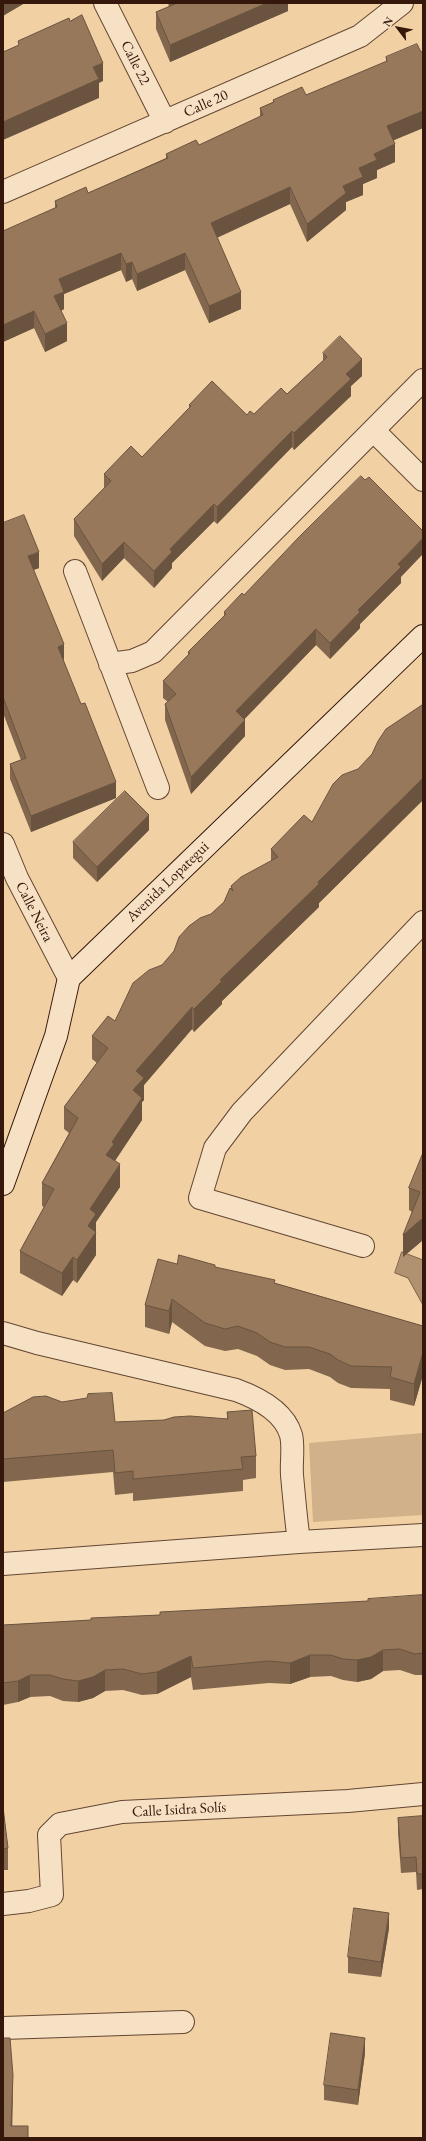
<!DOCTYPE html>
<meta charset="utf-8">
<style>
body{margin:0}
#map{position:relative;width:426px;height:2141px;overflow:hidden;background:#f1d1a4;font-family:"EB Garamond",serif}
canvas{display:block}
.frame{position:absolute;inset:0;border:4px solid #35170c;pointer-events:none}
.north{position:absolute;left:378px;top:8px;width:40px;height:40px;-webkit-text-stroke:3px #f6e1c4;paint-order:stroke;rotate:302deg;font-size:11px;font-weight:700;line-height:16px;text-align:center;color:#35170c}
.north::after{content:'';display:block;margin:auto;width:14px;height:18px;background:#35170c;clip-path:polygon(50% 0,100% 100%,50% 72%,0 100%)}
</style>
<div id="map">
<canvas width="426" height="2141"></canvas>
<div class="frame"></div>
<div class="north">N</div>
</div>
<script>
const c = document.querySelector('canvas').getContext('2d');
c.lineJoin = 'round';
function fillPath(path, color) {
  c.fillStyle = color;
  c.fill(path, 'evenodd');
}
function trace(path, color, width, dash) {
  c.strokeStyle = color;
  c.lineWidth = width;
  c.lineCap = dash ? 'butt' : 'round';
  c.setLineDash(dash || []);
  c.stroke(path);
}
function drawText(font, color, halo, rows, align = 'center') {
  c.font = font + ' "EB Garamond",serif';
  c.lineWidth = 3.5;
  c.setLineDash([]);
  c.textBaseline = 'middle';
  c.strokeStyle = halo;
  c.fillStyle = color;
  for (const [text, x, y, turn = 0] of rows) {
    c.save();
    c.translate(x, y);
    c.rotate((+turn || 0) * Math.PI / 180);
    c.textAlign = isNaN(turn) ? turn : align;
    if (halo) c.strokeText(text, 0, 0);
    c.fillText(text, 0, 0);
    c.restore();
  }
}
fillPath(new Path2D(`
 M423 1433V1515L313 1522 309 1443Z`), '#d1b18a');
const water = new Path2D(`
 M402 1252 423 1260V1305L408 1278 395 1273Z`);
fillPath(water, '#b19270');
trace(water, '#7f6148', 1);
const street = new Path2D(`
 M105 3 165 122
 M3 192 360 36 402 3
 M374 431 423 480
 M75 571 158 788
 M110 664 132 661 153 652 423 380
 M3 844 17 878 69 978
 M363 1246 200 1198 215 1148 242 1112 423 922
 M3 1333 37 1343 236 1390C258 1398 284 1411 291 1435 294 1447 291 1463 292 1475 294 1497 296 1520 299 1542
 M3 1564 299 1542 423 1535
 M3 1904 29 1901 52 1895 49 1835 60 1824 122 1812 348 1801 423 1794
 M3 2028 183 2022`);
const secondary = new Path2D(`
 M3 1184 56 1036 69 978 423 636`);
trace(street, '#644632', 24);
trace(secondary, '#35170c', 24);
trace(street, '#f6e1c4', 22);
trace(secondary, '#f6e1c4', 22);
fillPath(new Path2D(`
 M168 3H288V11L170 62 156 29V12L169 7Z
 M386 57 423 128 394 140 395 162 377 170V178L363 184V195L346 202V210L307 242 290 204 217 238 241 309 209 323 185 270 137 291 132 279 126 282 121 270 64 294V309L61 311 67 341 45 352 34 328 3 342 55 208V201L88 193 166 158V154L199 145 260 117V108L273 102V100L306 95 386 62Z
 M323 353 362 376 351 386V396L294 450 292 447 217 524 214 521 172 563V568L154 588 124 558 102 581 74 536V519L104 488V474L142 457 189 408V405L247 415 254 414 287 394 323 361Z
 M3 523 39 568 33 570 64 659 63 660 116 798 31 832 10 779V764L21 760 3 713Z
 M401 577V583L360 624V628L330 659 316 645 244 719 245 736 191 794 165 720V704L168 702 163 698V681L188 655V652L224 616V612L244 595Z
 M423 800 319 903V907L222 1001V1004L194 1032 192 1029 144 1085V1100L142 1102V1120L115 1161 120 1187 96 1222V1255L77 1283 73 1280 62 1296 20 1273V1251L44 1207 42 1206V1183L69 1133 64 1129V1107L97 1063 92 1059V1036L115 1021 162 965 211 914 224 902 231 889V886L271 861V849L312 822Z
 M149 830 97 882 73 858V842Z
 M423 1153V1240L403 1257 412 1212 409 1210V1188Z
 M177 1264 215 1268 275 1283 423 1326V1375L414 1406 390 1400V1389L351 1388 338 1383 330 1377 309 1369 285 1370 270 1365 257 1356 238 1349 225 1351 205 1346 172 1322 169 1334 145 1327V1305Z
 M227 1412 256 1456V1478L243 1480V1491L133 1501V1493L115 1495 113 1472 3 1482V1413L115 1422 227 1419Z
 M423 1595V1675H415L400 1670 383 1671 371 1679 357 1682 343 1680 331 1676 310 1677 290 1684 269 1683 193 1690 191 1677 157 1694 142 1695 123 1690 105 1691 93 1698 78 1702 63 1701 50 1696 30 1697 18 1702 3 1705V1625L91 1620 160 1615 368 1601Z
 M3 1807 8 1848V1870H3Z
 M423 1816V1889L417 1890 416 1872 401 1873 398 1833V1818Z
 M389 1928 381 1977 348 1973V1957Z
 M365 2053 358 2105 324 2100V2085Z`), '#82674e');
fillPath(new Path2D(`
 M3 3H25L3 16Z
 M267 3H288V11L170 62V45Z
 M103 63V81L99 83V98L3 140V122L93 67Z
 M423 111V128L387 143V126Z
 M395 144V162L377 170V178L363 184V195L346 202V210L307 242V224L343 186 359 168 374 154Z
 M290 187V204L211 240V223Z
 M121 253V270L64 294V309L54 314V296L59 279Z
 M185 253V270L137 291V274Z
 M132 262V279L126 282V264Z
 M241 292V309L209 323V306Z
 M34 311V328L3 342V325Z
 M67 323V341L45 352V334Z
 M362 359V376L351 386V396L294 450V433L346 374Z
 M292 431V447L217 524V507Z
 M214 504V521L172 563V568L154 588V571L170 549Z
 M423 538V554L401 577V583L360 624V628L330 659V643L398 564Z
 M124 542V558L102 581V564Z
 M39 552V568L28 572V556Z
 M316 629V645L236 728V711Z
 M64 644V659L58 662V647Z
 M245 720V736L191 794V777Z
 M423 778V800L319 903V907L222 1001V1004L194 1032V1009L220 980Z
 M116 782V798L31 832V816Z
 M149 815V830L97 882V867Z
 M192 1007V1029L144 1085V1100L142 1102V1120L114 1162 106 1155 112 1142 133 1090 136 1071Z
 M120 1164V1187L96 1222V1255L77 1283V1260L88 1226 90 1209Z
 M423 1218V1240L403 1257V1235Z
 M73 1257V1280L62 1296V1273Z
 M172 1299V1322L169 1334V1311Z
 M423 1352V1375L414 1406V1384Z
 M383 1650V1671L371 1679 357 1682V1660Z
 M310 1655V1677L290 1684V1663Z
 M191 1656V1677L157 1694V1672Z
 M105 1670V1691L93 1698 78 1702V1681Z
 M30 1675V1697L18 1702V1681Z
 M389 1913V1928L381 1977V1962Z
 M365 2038V2053L358 2105V2090Z
 M13 2075V2092L12 2138 11 2126Z`), '#6a5440');
const building = new Path2D(`
 M175 3H267L170 45 156 12 175 4Z
 M82 15 103 63 93 67 99 79 3 122V52L19 45 18 41 69 18 70 21Z
 M417 44 421 52 423 51V111L387 126 395 144 374 154 377 160 359 168 363 177 343 186 346 193 307 224 290 187 211 223 241 292 209 306 185 253 137 274 132 262 126 264 121 253 59 279 64 292 54 296 67 323 45 334 34 311 3 325V231L57 207 55 201 86 187 88 193 168 158 166 154 196 140 199 145 263 115 260 108 274 102 273 100 302 87 306 95 387 61 386 57Z
 M340 336 362 359 346 374 351 379 294 433 292 431 217 507 214 504 170 549 172 552 154 571 124 542 102 564 74 519 111 481 104 474 131 446 142 457 191 406 189 405 212 381 247 415 250 411 254 414 281 388 287 394 327 357 323 353Z
 M361 476 365 480 369 477 423 531V538L398 564 401 567 358 610 360 612 330 643 316 629 236 711 245 720 191 777 165 704 176 694 163 681 190 653 188 652 226 614 224 612 242 593 244 595 299 537Z
 M24 515 39 552 28 556 64 644 58 647 81 704 85 703 116 782 31 816 10 764 26 758 3 697V523Z
 M423 702V778L318 882 319 884 220 980 222 981 194 1009 192 1007 136 1071 144 1078 133 1090 142 1098 112 1142 114 1144 106 1155 120 1164 90 1209 96 1214 88 1226 96 1232 77 1260 73 1257 62 1273 20 1251 54 1189 42 1183 78 1118 64 1107 108 1048 92 1036 108 1016 115 1021 133 983 149 970 162 965 174 951 179 937 189 926 200 918 211 914 224 902 230 888 233 891 231 886 241 877 278 857 271 849 304 815 312 822 333 784 342 775 358 769 372 754 378 741 386 729 422 705Z
 M125 791 149 815 97 867 73 842Z
 M423 1153V1218L403 1235 420 1192 409 1188Z
 M179 1255 215 1265V1267L275 1280 274 1283 423 1326V1352L414 1384 390 1377 392 1367 351 1366 338 1360 330 1354 309 1347H285L270 1342 257 1333 238 1326 225 1329 205 1323 172 1299 169 1311 145 1305 158 1259 177 1264Z
 M112 1393 115 1422 164 1420 174 1417 190 1416 228 1419 227 1412 252 1410 256 1456 241 1457 243 1469 133 1479V1471L115 1473 113 1450 3 1459V1413L33 1397 46 1396 62 1402 87 1398 88 1394Z
 M423 1595V1653L415 1654 400 1649 383 1650 371 1657 357 1660 343 1659 331 1655H310L290 1663 269 1661 193 1668 191 1656 157 1672 142 1674 123 1669 105 1670 93 1677 78 1681 63 1679 50 1675H30L18 1681 3 1683V1625L91 1620V1618L160 1615V1612L368 1601V1599Z
 M3 1807 8 1848 3 1849Z
 M423 1816V1874H417L416 1857 401 1858 398 1818Z
 M354 1908 389 1913 381 1962 348 1957Z
 M331 2033 365 2038 358 2090 324 2085Z
 M3 2038H10L13 2075 11 2126H28V2138H3Z`);
fillPath(building, '#97785b');
trace(building, '#6a5440', 1);
drawText('15px', '#35170c', '#f6e1c4', [
 ["Calle 22",135,63,63],
 ["Calle 20",206,104,-24],
 ["Avenida Lopategui",168,882,-44],
 ["Calle Neira",34,912,63],
 ["Calle Isidra Solís",179,1810,-3]
]);
</script>
